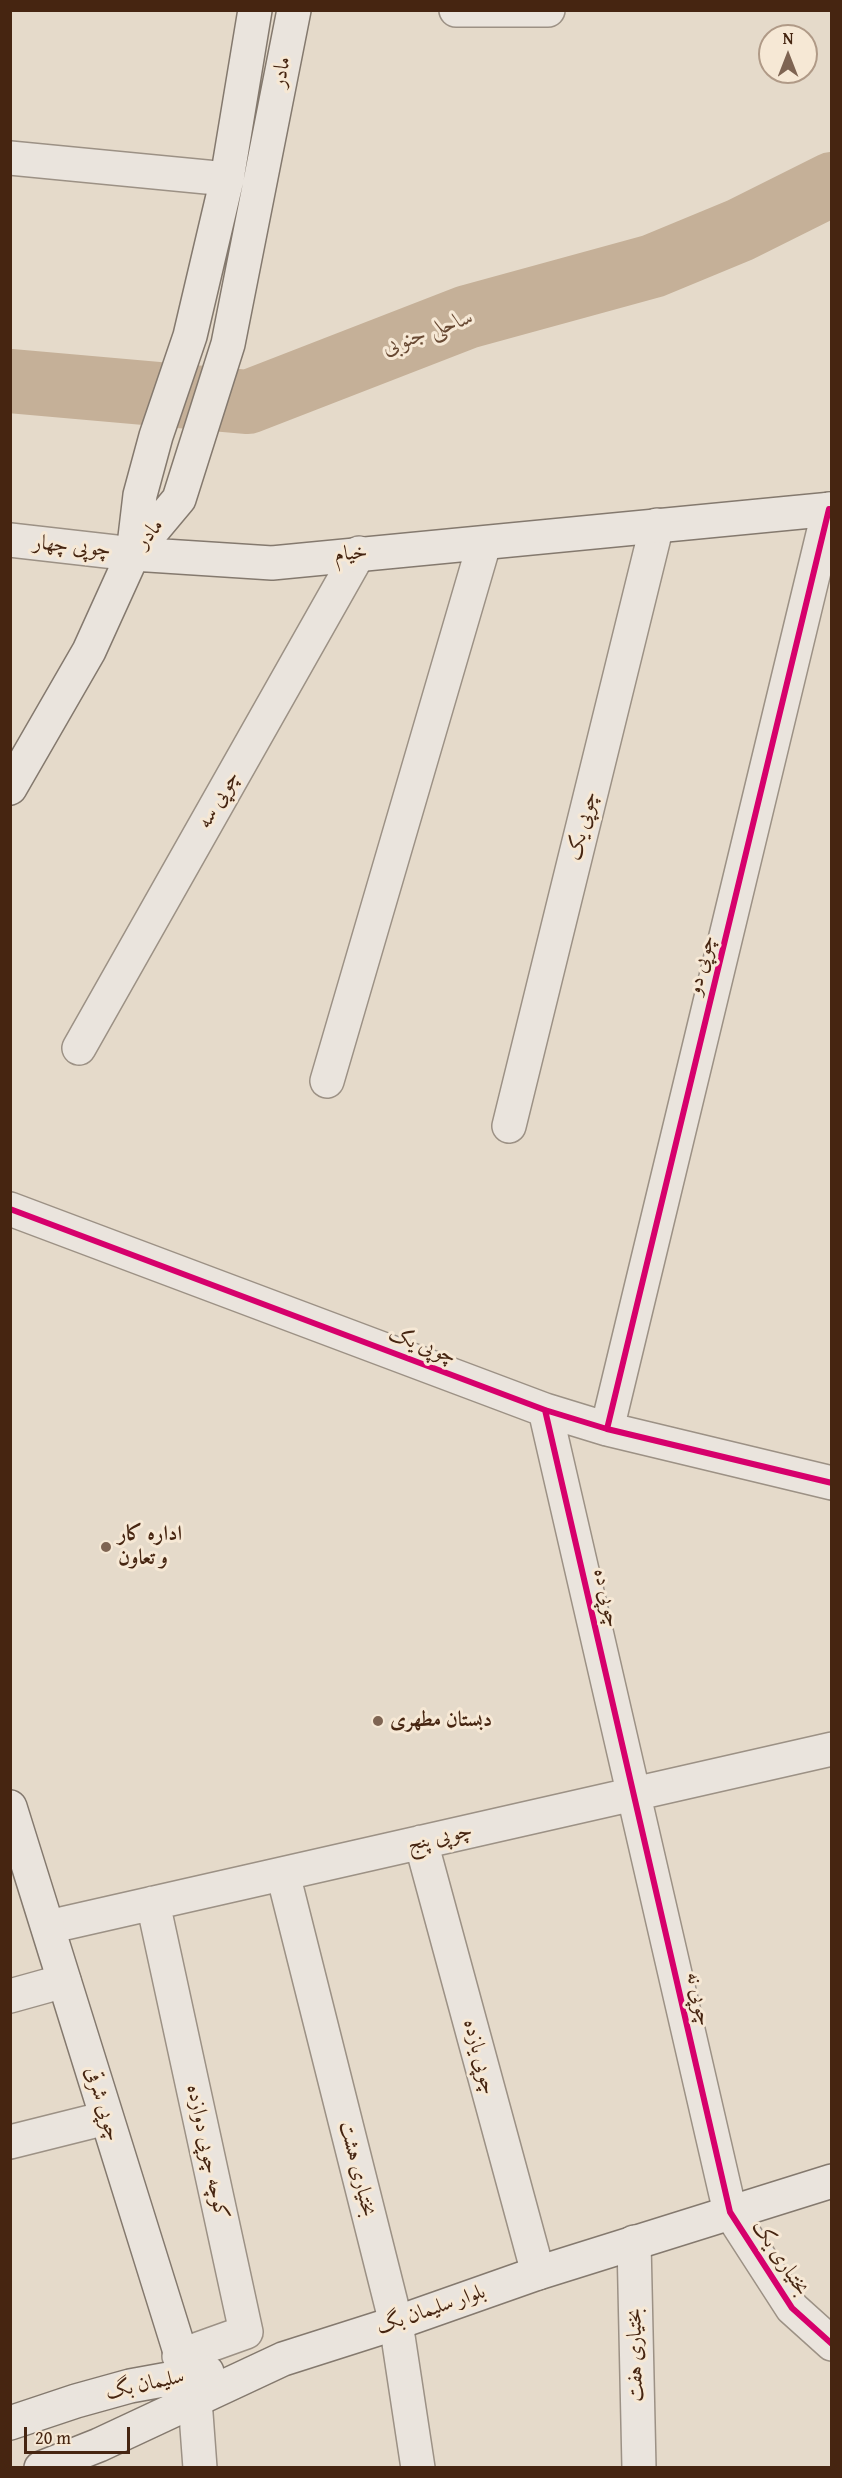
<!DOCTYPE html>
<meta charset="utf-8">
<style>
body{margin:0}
#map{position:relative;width:842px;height:2478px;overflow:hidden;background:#e5daca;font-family:"Gentium Book Plus",serif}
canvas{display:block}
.frame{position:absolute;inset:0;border:12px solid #462511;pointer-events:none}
.north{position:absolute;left:758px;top:24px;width:60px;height:60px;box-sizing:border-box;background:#f6e8d5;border:2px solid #b09a87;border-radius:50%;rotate:0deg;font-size:16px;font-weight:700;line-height:24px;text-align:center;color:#462511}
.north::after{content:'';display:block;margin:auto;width:21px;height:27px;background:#7e6452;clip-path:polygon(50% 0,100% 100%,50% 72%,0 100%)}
.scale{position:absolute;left:24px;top:2427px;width:106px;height:27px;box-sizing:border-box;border:3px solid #462511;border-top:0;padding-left:8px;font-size:18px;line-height:21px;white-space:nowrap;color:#462511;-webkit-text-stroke:4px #f6e8d5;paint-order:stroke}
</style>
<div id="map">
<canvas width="842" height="2478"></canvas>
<div class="frame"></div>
<div class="north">N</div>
<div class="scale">20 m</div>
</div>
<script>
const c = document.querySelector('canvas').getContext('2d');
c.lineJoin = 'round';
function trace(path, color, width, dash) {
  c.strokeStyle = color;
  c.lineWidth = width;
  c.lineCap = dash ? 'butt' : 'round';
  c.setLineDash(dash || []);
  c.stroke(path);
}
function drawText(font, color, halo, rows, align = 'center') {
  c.font = font + ' "Gentium Book Plus",Amiri,serif';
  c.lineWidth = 6;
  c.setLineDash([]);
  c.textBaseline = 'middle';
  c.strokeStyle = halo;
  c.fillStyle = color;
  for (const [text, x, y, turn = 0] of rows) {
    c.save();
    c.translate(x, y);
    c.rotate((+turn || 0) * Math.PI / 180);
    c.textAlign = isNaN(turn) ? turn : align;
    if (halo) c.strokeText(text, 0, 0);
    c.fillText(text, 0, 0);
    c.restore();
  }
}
trace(new Path2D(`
 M10 381 248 402 467 317 653 266 740 230 832 184`), '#c5b098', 64);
const street = new Path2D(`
 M456 10H548
 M10 158 227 179
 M10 540 133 554
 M79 1048 359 553
 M327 1081 484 544
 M509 1126 657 525
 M10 1209 545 1410 607 1429 832 1483
 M545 1410 730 2212 792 2308 832 2344
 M607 1429 829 509
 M421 1842 538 2273
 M283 1874 396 2323 418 2468
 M153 1903 246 2332 179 2356
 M48 1927 832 1749
 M10 1996 64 1981
 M10 2142 106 2118
 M634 2242 639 2468
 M195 2400 200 2468`);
const secondary = new Path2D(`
 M133 554 272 563 832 509
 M133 554 140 495 156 436 190 336 227 179 255 10
 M10 788 89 651 133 554 179 499 228 344 294 10
 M10 1807 195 2400
 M10 2423 76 2401 130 2386 207 2372
 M41 2468 99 2445 283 2359 396 2323 538 2273 832 2181`);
trace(street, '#9c9185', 36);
trace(secondary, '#84796e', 36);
trace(street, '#eae4dd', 33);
trace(secondary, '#eae4dd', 33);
trace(new Path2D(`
 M10 1209 545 1410 607 1429 832 1483
 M545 1410 730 2212 792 2308 832 2344
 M607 1429 829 509`), '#d6006c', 6);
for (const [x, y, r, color] of [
 [106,1547,6,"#7e6452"],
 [378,1721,6,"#7e6452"]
]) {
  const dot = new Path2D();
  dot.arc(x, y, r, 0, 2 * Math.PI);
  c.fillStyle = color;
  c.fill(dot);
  trace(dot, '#f6e8d5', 2);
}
drawText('21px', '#462511', '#f6e8d5', [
 ["مادر",282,72,-79],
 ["مادر",150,534,-50],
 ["چوپی چهار",72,547,6],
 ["خیام",351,554,-6],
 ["چوپی سه",219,800,-60],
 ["چوپی یک",583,826,-76],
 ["چوپی دو",702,965,-76],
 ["چوپی یک",422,1346,21],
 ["چوپی ده",606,1598,77],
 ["چوپی پنج",440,1838,-13],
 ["چوپی نه",698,1999,77],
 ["چوپی یازده",479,2057,75],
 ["چوپی شرقی",102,2104,73],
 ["کوچه چوپی دوازده",207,2152,78],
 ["بختیاری هشت",357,2169,76],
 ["بختیاری یک",780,2258,56],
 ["بلوار سلیمان بگ",431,2310,-19],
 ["بختیاری هفت",636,2355,-91],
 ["سلیمان بگ",145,2385,-12]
]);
drawText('bold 21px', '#462511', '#f6e8d5', [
 ["اداره کار",118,1535],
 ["و تعاون",118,1559],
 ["دبستان مطهری",390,1721]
], 'left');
drawText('italic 22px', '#684933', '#f6e8d5', [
 ["ساحلی جنوبی",428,333,-20]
]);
</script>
